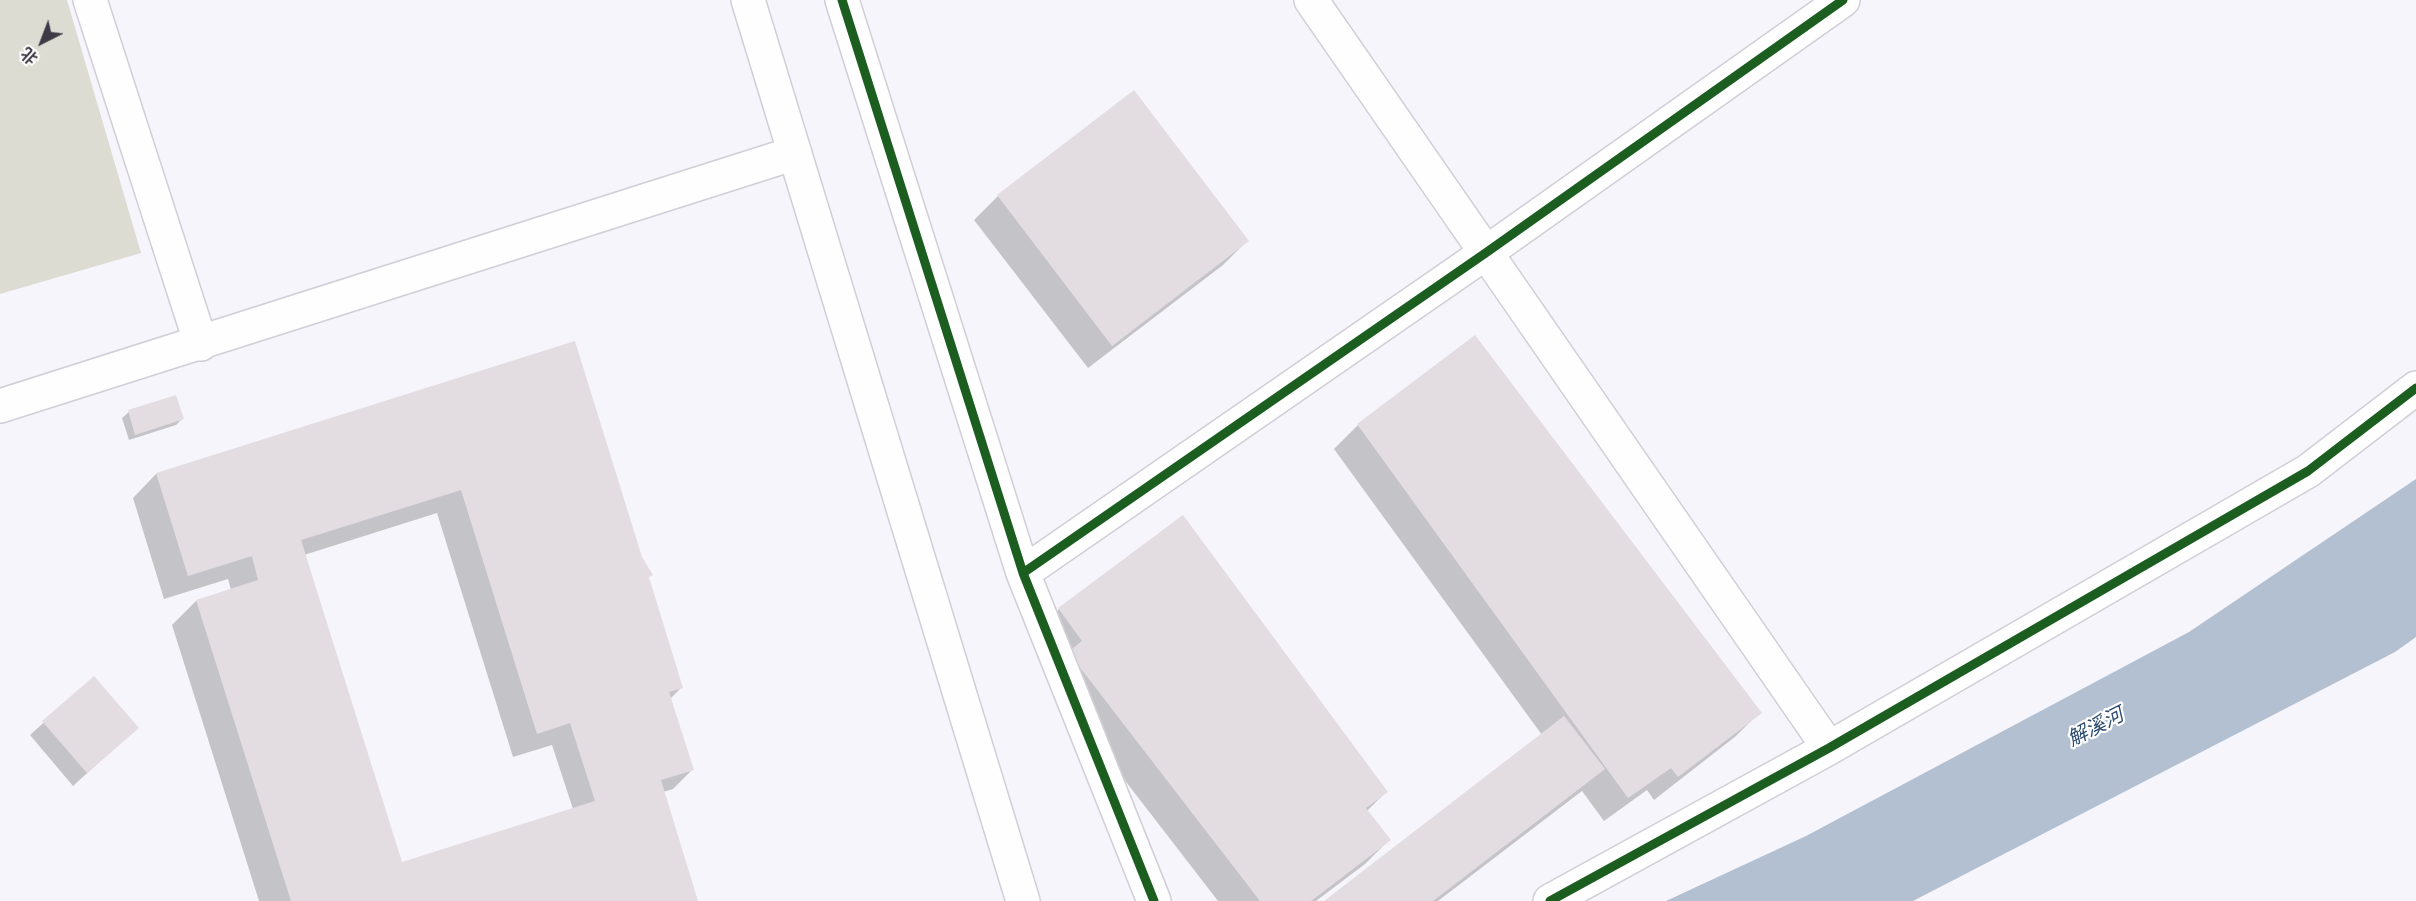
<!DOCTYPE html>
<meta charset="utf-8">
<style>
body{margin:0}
#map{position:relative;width:2416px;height:901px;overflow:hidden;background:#f6f5fb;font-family:"DejaVu Sans","Noto Sans SC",sans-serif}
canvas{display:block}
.north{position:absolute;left:12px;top:12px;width:60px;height:60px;-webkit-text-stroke:4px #fff;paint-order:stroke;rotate:222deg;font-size:16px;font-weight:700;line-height:24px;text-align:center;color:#3e3b46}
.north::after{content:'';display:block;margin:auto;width:21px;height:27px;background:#3e3b46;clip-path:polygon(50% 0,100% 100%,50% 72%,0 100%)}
</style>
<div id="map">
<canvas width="2416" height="901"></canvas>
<div class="north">北</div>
</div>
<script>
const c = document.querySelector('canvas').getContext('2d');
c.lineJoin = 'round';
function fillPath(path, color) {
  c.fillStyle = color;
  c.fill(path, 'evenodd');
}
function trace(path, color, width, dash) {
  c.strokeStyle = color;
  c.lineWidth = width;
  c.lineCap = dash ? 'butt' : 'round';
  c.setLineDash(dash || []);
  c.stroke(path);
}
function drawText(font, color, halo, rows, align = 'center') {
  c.font = font + ' "DejaVu Sans","Noto Sans SC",sans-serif';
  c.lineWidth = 4.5;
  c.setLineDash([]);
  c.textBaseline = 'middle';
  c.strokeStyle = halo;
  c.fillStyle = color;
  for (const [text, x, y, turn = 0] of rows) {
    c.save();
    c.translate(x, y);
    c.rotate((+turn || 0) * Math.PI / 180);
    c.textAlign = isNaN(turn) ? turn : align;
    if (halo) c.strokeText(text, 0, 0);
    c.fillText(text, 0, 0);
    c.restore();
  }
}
fillPath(new Path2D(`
 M0 0H67L141 253 0 294Z`), '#dcdcd2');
fillPath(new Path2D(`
 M2416 479V637L2395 652 1913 901H1666L1806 836 2189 632Z`), '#b2c0d2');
fillPath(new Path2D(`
 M998 196 1247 241 1223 265 1088 368 974 220Z
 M574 343 681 688 670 699 693 769 673 789 663 792 697 901H259L172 625 196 601 231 590 228 579 164 599 133 498 156 474ZM437 513 513 757 552 745 573 809 401 864 304 555Z
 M129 412 182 419 176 425 129 440 122 418Z
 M1358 425 1760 712 1736 736 1654 800 1647 790 1604 821 1582 791 1438 901H1326L1542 735 1334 449Z
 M1059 609 1386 792 1367 811 1389 840 1365 864 1316 901H1218L1045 677 1058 663 1035 633Z
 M93 678 137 728 73 786 30 735Z`), '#0003');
fillPath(new Path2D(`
 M1134 90 1249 241 1112 346 997 195Z
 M1475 335 1762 713 1678 777 1671 768 1628 798 1357 424Z
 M575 341 642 557 653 575 649 577 683 688 669 692 694 770 661 780 698 901H291L196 600 258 580 252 556 188 576 156 473ZM461 490 537 734 570 723 595 801 402 862 301 540Z
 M176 395 184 419 135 435 128 410Z
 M1183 515 1388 792 1366 808 1391 840 1311 901H1260L1068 652 1082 641 1058 608Z
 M94 676 139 728 87 773 42 721Z
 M1564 716 1605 769 1433 901H1324Z`), '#e3dde2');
const minor = new Path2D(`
 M90 0 201 344
 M748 0 1023 901
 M842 0 1023 573 1154 901
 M1311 0 1829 748
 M0 406 795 153
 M1023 573 1487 252 1843 0
 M1550 901 1829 748 2308 471 2416 388`);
trace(minor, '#d1ced7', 36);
trace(minor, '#fefefe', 33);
trace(new Path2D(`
 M842 0 1023 573 1154 901
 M1023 573 1487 252 1843 0
 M1550 901 1829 748 2308 471 2416 388`), '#1b5e20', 9);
drawText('italic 20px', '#2b4b6e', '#fff', [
 ["解溪河",2096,728,-27]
]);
</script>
